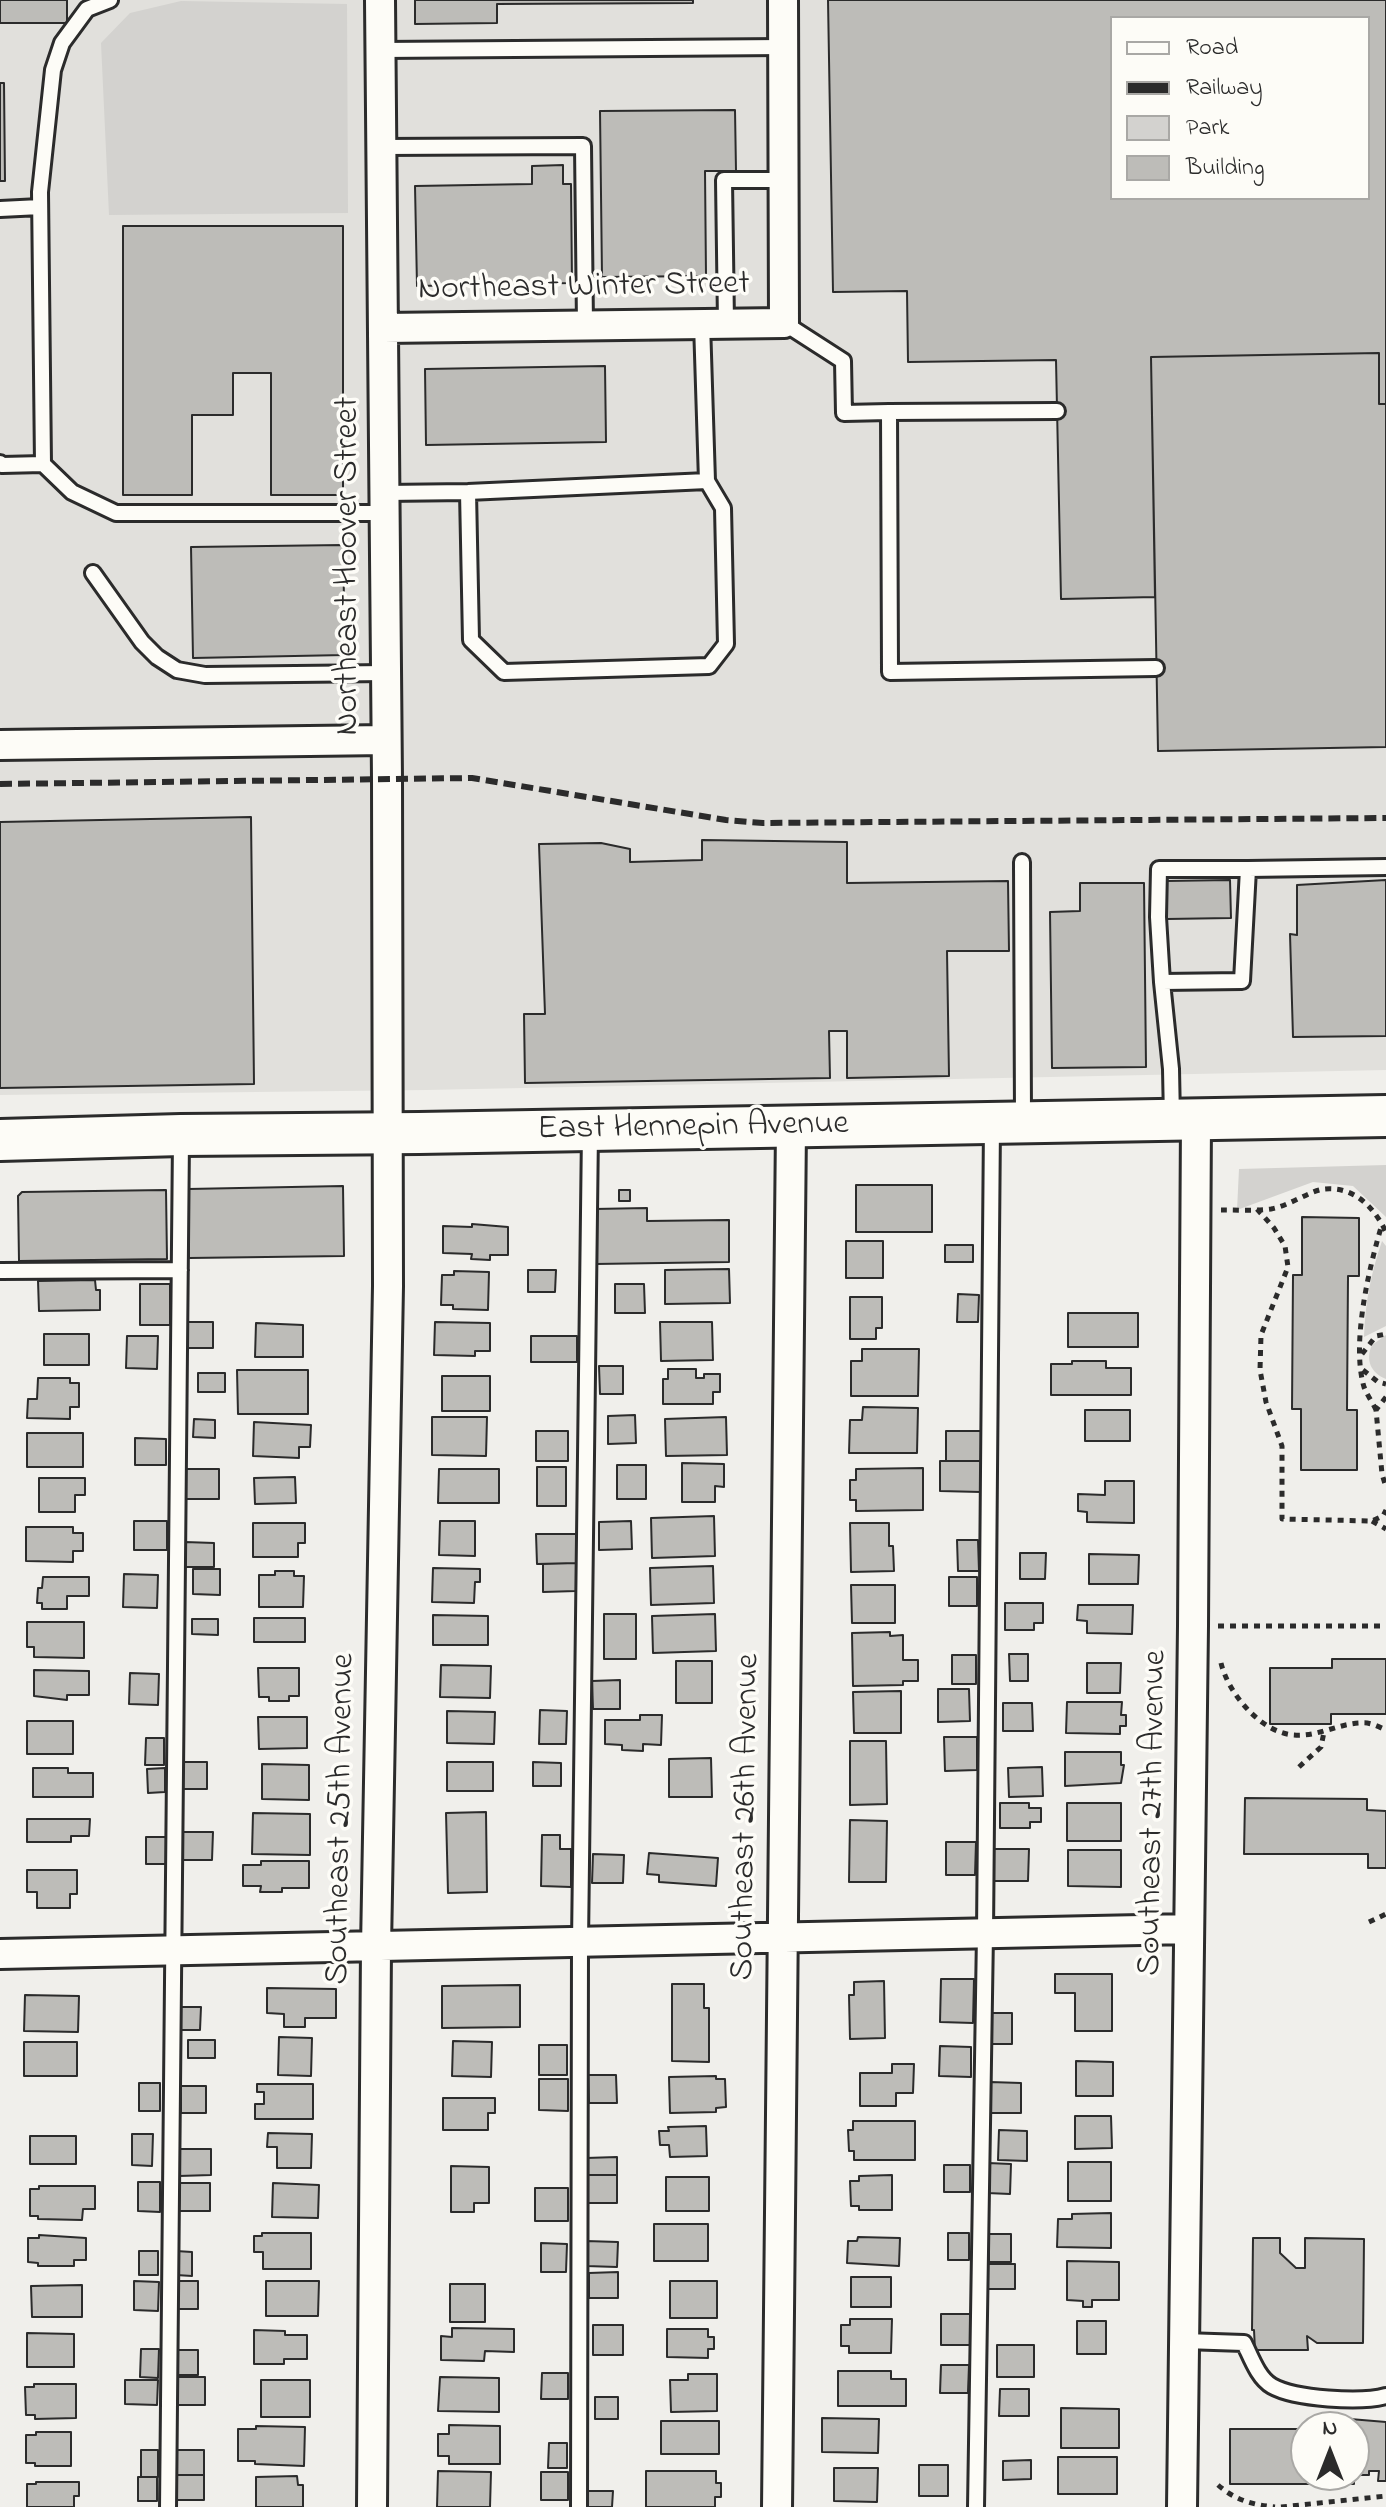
<!DOCTYPE html>
<style>
body{margin:0}
#map{position:relative;width:1386px;height:2507px;overflow:hidden;background:#f0efeb;font-family:"Indie Flower",sans-serif}
canvas{display:block}
.legend{position:absolute;left:1110px;top:16px;width:260px;height:184px;box-sizing:border-box;background:#fdfcf7;border:2px solid #a9a8a5;margin:0;padding:10px 14px;list-style:none;font-size:24px;color:#2b2b2b}
.legend li{display:flex;align-items:center;gap:16px;height:40px}
.legend b{width:40px;border:2px solid #a9a8a5}
.north{position:absolute;left:1290px;top:2411px;width:80px;height:80px;box-sizing:border-box;background:#fdfcf7;border:2px solid #a9a8a5;border-radius:50%;rotate:0deg;font-size:22px;font-weight:700;line-height:32px;text-align:center;color:#2b2b2b}
.north::after{content:'';display:block;margin:auto;width:28px;height:36px;background:#2b2b2b;clip-path:polygon(50% 0,100% 100%,50% 72%,0 100%)}
</style>
<div id="map">
<canvas width="1386" height="2507"></canvas>
<ul class="legend">
<li><b style="height:10px;background:#fdfcf7"></b>Road</li>
<li><b style="height:10px;background:#2b2b2b"></b>Railway</li>
<li><b style="height:22px;background:#d3d2cf"></b>Park</li>
<li><b style="height:22px;background:#bdbcb8"></b>Building</li>
</ul>
<div class="north">N</div>
</div>
<script>
const c = document.querySelector('canvas').getContext('2d');
c.lineJoin = 'round';
function fillPath(path, color) {
  c.fillStyle = color;
  c.fill(path, 'evenodd');
}
function trace(path, color, width, dash) {
  c.strokeStyle = color;
  c.lineWidth = width;
  c.lineCap = dash ? 'butt' : 'round';
  c.setLineDash(dash || []);
  c.stroke(path);
}
function drawText(font, color, halo, rows, align = 'center') {
  c.font = font + ' "Indie Flower",sans-serif';
  c.lineWidth = 7;
  c.setLineDash([]);
  c.textBaseline = 'middle';
  c.strokeStyle = halo;
  c.fillStyle = color;
  for (const [text, x, y, turn = 0] of rows) {
    c.save();
    c.translate(x, y);
    c.rotate((+turn || 0) * Math.PI / 180);
    c.textAlign = isNaN(turn) ? turn : align;
    if (halo) c.strokeText(text, 0, 0);
    c.fillText(text, 0, 0);
    c.restore();
  }
}
fillPath(new Path2D(`
 M0 0H1386V1070L427 1090 0 1095ZM1112 18H1368V198H1112Z`), '#e1e0dc');
fillPath(new Path2D(`
 M181 1 347 4 348 213 109 215 101 43 130 13Z
 M1386 1165V1217L1353 1186 1313 1182 1237 1210 1239 1169Z
 M1382 1241 1386 1246V1326L1364 1337C1365 1303 1371 1273 1382 1241Z
 M1386 1335V1379C1371 1373 1365 1360 1372 1345Z`), '#d3d2cf');
const building = new Path2D(`
 M0 0H67V23H0Z
 M415 0H693V3L497 4V23L415 24Z
 M828 0H1386V404H1379V353L1151 357 1155 597 1061 599 1056 360 908 362 907 291 833 292ZM1112 18H1368V198H1112Z
 M0 83H4L5 181H0Z
 M735 110 736 171H705L706 276 602 277 600 111Z
 M563 165V184H571L572 283 417 286 415 186 532 184V166Z
 M123 226H343V495H271V373H233V415H192V495H123Z
 M1379 353V404H1386V747L1158 751 1151 357Z
 M605 366 606 442 426 445 425 369Z
 M343 545 345 655 193 658 191 547Z
 M251 817 254 1084 0 1088V822Z
 M702 840 847 842V883L1008 881 1009 951H947L949 1076 847 1078V1031H829L830 1078 525 1083 524 1014H545L539 844 601 843 630 849V862L702 860Z
 M1230 880 1231 918 1167 919 1166 881Z
 M1386 880V1036L1293 1037 1290 934 1297 935V885Z
 M1080 883H1144L1146 1067 1052 1068 1050 912 1080 911Z
 M856 1185H932V1232H856Z
 M343 1186 344 1256 189 1258 188 1189Z
 M166 1190 167 1259 19 1261 18 1196 22 1192Z
 M619 1190H630V1201H619Z
 M647 1208V1221L729 1220V1262L595 1264 594 1209Z
 M1302 1217 1359 1218V1276H1348L1347 1410H1357V1470H1301V1409H1292L1293 1275H1302Z
 M472 1224 508 1227V1255H490V1260L471 1259 472 1254 443 1253V1226L472 1227Z
 M846 1241H883V1278H846Z
 M945 1245H973V1262H945Z
 M729 1269 730 1303 665 1304V1270Z
 M528 1270H556L555 1292H528Z
 M454 1271 489 1272 488 1310 453 1309V1305H441L442 1275H454Z
 M95 1280 96 1290H100V1310L39 1311 38 1281Z
 M140 1284H170V1325H140Z
 M615 1284H644L645 1313H615Z
 M958 1294 979 1295 978 1322H957Z
 M850 1297H882V1328H876V1339H850Z
 M1068 1313H1138V1347H1068Z
 M185 1322H213V1348H185Z
 M435 1322 490 1323V1351H475V1356L434 1355Z
 M660 1322H712L713 1360 661 1361Z
 M256 1323 303 1325V1357H255Z
 M44 1334H89V1365H44Z
 M127 1336H158L157 1369 126 1368Z
 M531 1336H577V1362H531Z
 M862 1349H919L918 1396H851V1361H862Z
 M1072 1361H1106V1368H1131V1395H1051V1364H1072Z
 M599 1366H623V1394H600Z
 M668 1369H696V1378H704V1374H720V1392H713V1404H663V1379H668Z
 M237 1370H308V1414H238Z
 M198 1373H225V1392H198Z
 M442 1376H490V1411H442Z
 M38 1378H70V1383H79V1407H70V1419L27 1418 28 1399H37Z
 M863 1407 918 1408 917 1453H849L850 1420H862Z
 M1085 1410H1130V1441H1085Z
 M635 1415 636 1443 608 1444V1416Z
 M432 1417H487L486 1456 432 1455Z
 M726 1417 727 1455 666 1456 665 1419Z
 M194 1419 215 1420V1438L193 1437Z
 M254 1422 311 1425 310 1447H299V1458L253 1456Z
 M536 1431H568V1461H536Z
 M946 1431H981V1461H946Z
 M27 1433H83V1467H27Z
 M135 1438 166 1439V1465H135Z
 M940 1461H981V1492L940 1491Z
 M682 1463 724 1464V1487L715 1486V1502H682Z
 M617 1465H646V1499H617Z
 M537 1467H566V1506H537Z
 M923 1468V1510L856 1511V1500H850V1480H856V1469Z
 M186 1469H219V1499H186Z
 M439 1469H499V1503H438Z
 M295 1477 296 1503 255 1504 254 1478Z
 M39 1478H85V1495H75V1512H39Z
 M1105 1481H1134V1523L1087 1522V1512L1078 1511V1494L1105 1495Z
 M714 1516 715 1556 652 1558 651 1518Z
 M134 1521H167V1550H134Z
 M440 1521H475V1556L439 1555Z
 M631 1521 632 1549 599 1550V1522Z
 M253 1523H305V1543H298V1557H253Z
 M850 1523H889V1546H893L894 1571 851 1572Z
 M26 1527H73V1533H83V1551H73V1562L26 1561Z
 M536 1534H576V1563L537 1564Z
 M957 1540H978L979 1571H958Z
 M185 1542 214 1543V1567H185Z
 M1020 1553H1046L1045 1579H1020Z
 M1089 1554 1139 1555 1138 1584H1089Z
 M576 1563V1591L543 1592V1564Z
 M713 1566 714 1603 651 1605 650 1568Z
 M433 1568 480 1569V1582H475L474 1603 432 1602Z
 M193 1569H220V1595L193 1594Z
 M275 1571H294V1576H304L303 1607H259V1575H275Z
 M124 1574 158 1575 157 1608 123 1607Z
 M43 1577H89V1596H67V1609H42V1603H37L38 1588H42Z
 M949 1577H977V1606H949Z
 M851 1585H895V1623H852Z
 M1005 1603H1043V1623H1034V1630H1005Z
 M1078 1605H1133L1132 1634 1087 1633V1621L1077 1620Z
 M604 1614H636V1659H604Z
 M715 1614 716 1651 653 1653 652 1616Z
 M433 1615 488 1616V1645H433Z
 M254 1618H305V1642H254Z
 M192 1619H218V1635L192 1634Z
 M27 1622H84V1658L34 1657V1647H27Z
 M890 1632V1636L903 1635V1660H918V1681H903V1685L853 1686 852 1633Z
 M1009 1654H1028V1681H1010Z
 M952 1655H976V1684H952Z
 M1332 1659H1386V1714H1331V1724H1270V1668H1332Z
 M676 1661H712V1703H676Z
 M1087 1663H1121L1120 1693H1087Z
 M441 1665 491 1666 490 1698 440 1697Z
 M258 1668H299V1696H289V1701H269V1697H259Z
 M34 1670 89 1671V1695H67V1700L34 1696Z
 M130 1673 159 1674 158 1705 129 1704Z
 M620 1680V1709H593L592 1681Z
 M938 1689H969L970 1721 938 1722Z
 M901 1691V1733H854L853 1692Z
 M1067 1702H1122L1121 1715H1126V1726H1120V1734L1066 1733Z
 M1003 1703H1032L1033 1731H1003Z
 M540 1710 567 1711 566 1744H539Z
 M447 1711 495 1712 494 1744 447 1743Z
 M640 1715H662L661 1745 643 1744V1751L622 1750V1745L605 1744V1720H640Z
 M258 1717H307V1748L259 1749Z
 M27 1721H73V1754H27Z
 M944 1737H977V1770L945 1771Z
 M146 1738H164V1765H145Z
 M850 1741H886L887 1804 850 1805Z
 M1065 1752H1121V1765H1124L1121 1783 1065 1786Z
 M711 1758 712 1797H669V1759Z
 M181 1762H207V1789H181Z
 M447 1762H493V1791H447Z
 M533 1762 561 1763V1786H533Z
 M262 1764 309 1765V1800L262 1799Z
 M1042 1767 1043 1796 1009 1797 1008 1768Z
 M33 1768H68V1773H93V1797H33Z
 M165 1768V1792L148 1793 147 1769Z
 M1245 1798 1367 1799V1810L1386 1811V1868H1368V1854H1244Z
 M1000 1803H1029V1808H1041V1822H1030V1828H1000Z
 M1067 1803H1121V1841H1067Z
 M486 1812 487 1892 448 1893 446 1813Z
 M253 1813 310 1814V1855L252 1854Z
 M27 1819H90L89 1836H71V1842H27Z
 M850 1820 887 1821 886 1882H849Z
 M182 1832H213L212 1860H182Z
 M542 1835H560V1849H571V1887L541 1886Z
 M146 1837H166V1864H146Z
 M946 1842H976L975 1875H946Z
 M993 1849H1029L1028 1881H993Z
 M1068 1850H1121V1887L1068 1886Z
 M649 1853 718 1858 716 1886 659 1882V1875L647 1874Z
 M593 1854 624 1855 623 1883H592Z
 M261 1861H309V1888H282V1892H260L261 1886H243V1865H261Z
 M27 1870H77V1894H70V1908H37V1892H27Z
 M1055 1974H1112V2031H1075V1993H1055Z
 M941 1979H974L973 2023 940 2022Z
 M884 1981 885 2038 850 2039 849 1995H854V1982Z
 M672 1984H704V2008H709V2062L672 2061Z
 M520 1985V2027L442 2028V1986Z
 M267 1988 336 1989V2018H305V2027H284V2014L267 2013Z
 M25 1995 79 1996 78 2032 24 2031Z
 M181 2007H201L200 2030H181Z
 M990 2013H1012V2044H990Z
 M279 2037 312 2038 311 2076 278 2075Z
 M188 2040H215V2058H188Z
 M453 2041 492 2042 491 2077 452 2076Z
 M24 2042H77V2076H24Z
 M539 2045H567V2075H539Z
 M940 2046 971 2047V2077L939 2076Z
 M1076 2061 1113 2062V2096H1076Z
 M892 2064H914L913 2093H896V2106H860V2073H892Z
 M588 2075H616L617 2103H589Z
 M716 2076V2079H725L726 2107 716 2108V2112L670 2113 669 2077Z
 M539 2079H568V2111L539 2110Z
 M990 2082 1021 2083V2113H990Z
 M139 2083H160V2111H139Z
 M257 2084H313V2119H255V2104H264V2092H257Z
 M181 2086H206V2113H181Z
 M443 2098H495V2113H488V2130H443Z
 M1075 2116H1111L1112 2148 1075 2149Z
 M853 2121H915V2160H854V2151H849L848 2130H853Z
 M706 2126 707 2156 670 2157 669 2145H660L659 2131H669L668 2127Z
 M999 2130 1027 2131V2161L998 2160Z
 M268 2133 312 2134 311 2168H277V2147H267Z
 M132 2134H153L152 2166 132 2165Z
 M30 2136H76V2164H30Z
 M179 2149H211V2175L179 2176Z
 M617 2157V2175H586V2158Z
 M1068 2162H1111V2201H1068Z
 M988 2163 1011 2164 1010 2194 987 2193Z
 M944 2165H970V2192H944Z
 M451 2166 489 2167V2203H474V2212H451Z
 M586 2175H617V2203H586Z
 M892 2175V2210H859V2206H851L850 2181H859V2176Z
 M666 2177H709V2211H666Z
 M138 2182H160V2212L138 2211Z
 M180 2183H210V2211H179Z
 M273 2183 319 2185 318 2218 272 2217Z
 M39 2186H95V2209H83L82 2220 38 2219V2216H30V2189H39Z
 M535 2188H568V2221H535Z
 M1111 2213V2248L1057 2247 1058 2219H1072V2214Z
 M654 2224H708V2261H654Z
 M262 2233H311V2269H263V2252H254V2236H262Z
 M948 2233H969V2260H948Z
 M989 2234H1011V2262H989Z
 M39 2235 86 2238V2260H74V2266H38V2263L28 2262V2238H39Z
 M858 2237 900 2238 899 2266 847 2263 848 2241H857Z
 M1253 2238H1280V2253L1296 2268H1305V2238L1364 2239 1363 2343H1317L1307 2336 1308 2350H1255L1254 2330H1252Z
 M586 2241 618 2242 617 2267 586 2266Z
 M541 2243 567 2244 566 2272H541Z
 M139 2251H158V2275H139Z
 M176 2251 192 2252V2276L176 2275Z
 M1067 2261 1119 2262V2300H1092V2307H1083V2301L1067 2300Z
 M988 2264H1015V2289H988Z
 M618 2272V2298H589V2273Z
 M851 2277H891V2307H851Z
 M134 2281 159 2282 158 2311 134 2310Z
 M178 2281H198V2309H178Z
 M266 2281H319L318 2316H266Z
 M670 2281H717V2318H670Z
 M450 2284H485V2322H450Z
 M82 2285V2317H32L31 2286Z
 M941 2314H970V2345H941Z
 M850 2319H892L891 2353H849V2346H841V2325H850Z
 M1077 2321H1106V2354H1077Z
 M593 2325H623V2355H593Z
 M452 2328 514 2329V2352L485 2351 484 2361 441 2360V2336L452 2337Z
 M667 2329H708V2337H714V2349H708V2358L667 2357Z
 M254 2330 285 2331V2335H307V2359H284V2364H254Z
 M27 2333 74 2334V2367H27Z
 M997 2345H1034V2377H997Z
 M141 2349H159L158 2378 140 2377Z
 M178 2350H198V2375H178Z
 M941 2365H969L968 2393H940Z
 M838 2371H891V2379H906V2406H838Z
 M542 2373H568V2399H541Z
 M688 2374H717V2411L671 2412 670 2380H688Z
 M178 2377H205V2405H178Z
 M440 2377 499 2378V2412L438 2411Z
 M125 2380H158L157 2405 125 2404Z
 M261 2380H310V2417H261Z
 M34 2384H76V2418L35 2419V2415H26L25 2387H34Z
 M1000 2389H1029V2416H999Z
 M595 2397H618V2419H595Z
 M1061 2408 1119 2409V2448H1061Z
 M822 2418 879 2419 878 2453 822 2452Z
 M1350 2419 1386 2422V2481H1378L1379 2471H1369V2475H1354V2484H1230V2429H1306V2475H1354V2427H1350Z
 M661 2421H719V2454H661Z
 M449 2425 500 2426V2464H449V2456H438V2434H449Z
 M256 2426 305 2427 304 2466 255 2464V2461H238V2429H256Z
 M36 2432H71V2466H35V2463H26V2435H36Z
 M549 2443H567V2468H548Z
 M141 2450H158V2477H141Z
 M177 2450H204V2475H177Z
 M1058 2457H1117V2494H1058Z
 M1031 2460V2479L1003 2480V2461Z
 M919 2465H948V2496H919Z
 M834 2468H878L877 2502 834 2501Z
 M438 2471 491 2472 490 2507H437Z
 M646 2471H716V2483H721V2497H715V2507H646Z
 M541 2472H568V2500H541Z
 M177 2475H204V2500H177Z
 M297 2476 298 2485H303V2507H256V2477Z
 M138 2477H157V2501H138Z
 M36 2482H79V2496H74V2507H27V2484H36Z
 M587 2491H613L612 2507H587Z`);
fillPath(building, '#bdbcb8');
trace(building, '#2b2b2b', 2);
const lane = new Path2D(`
 M110 0 87 9 62 43 53 70 40 192 43 464 72 492 116 513H385
 M381 50 784 47
 M382 147 583 146 585 325
 M0 209 40 207
 M726 323 724 180H784
 M784 323 843 361 844 413 889 412 890 672 1156 668
 M889 412 1057 411
 M0 463 2 465 43 464
 M468 492 471 640 504 672 709 666 726 644 723 508 707 481
 M385 493 468 492 707 481 702 323
 M93 573 142 642 157 657 177 670 205 675 386 673
 M1022 862 1023 1119
 M1162 982 1158 917 1159 869H1248
 M1172 1119 1171 1069 1162 982 1242 981 1248 869 1386 867
 M0 1271 180 1270
 M1184 2341 1244 2343C1251 2357 1258 2378 1272 2386 1295 2399 1361 2403 1386 2396
 M168 2507 181 1139
 M579 2507 580 1943 590 1131
 M976 2507 985 1933 992 1124`);
const street = new Path2D(`
 M384 328 784 323 783 0
 M0 745 386 740
 M0 1954 1189 1929
 M372 2507 376 1947 388 1286 387 778 380 0
 M777 2507 791 1127
 M1182 2507 1193 1626 1196 1120`);
const secondary = new Path2D(`
 M0 1140 181 1135 419 1133 1386 1116`);
trace(lane, '#2b2b2b', 20);
trace(street, '#2b2b2b', 34);
trace(secondary, '#2b2b2b', 46);
trace(new Path2D(`
 M1257 1209 1274 1228 1285 1246 1288 1267 1261 1335 1260 1370 1266 1402 1282 1446V1519L1372 1521 1383 1516 1386 1510
 M1221 1210C1237 1210 1255 1211 1271 1209 1289 1206 1309 1191 1324 1189 1354 1186 1374 1207 1386 1232
 M1362 1354 1376 1336 1386 1334
 M1363 1370 1378 1382 1386 1384
 M1386 1397 1376 1410 1382 1474 1386 1487
 M1376 1410C1373 1403 1367 1395 1364 1387 1351 1343 1369 1268 1382 1224
 M1372 1521 1386 1529
 M1218 1626H1386
 M1221 1663C1228 1693 1261 1733 1294 1735 1318 1737 1339 1723 1362 1723 1370 1722 1379 1727 1386 1730
 M1299 1767 1321 1747 1324 1732
 M1369 1922 1386 1914
 M1218 2485C1235 2500 1253 2505 1275 2507
 M1281 2507 1386 2496`), '#2b2b2b', 5, [6, 6]);
trace(lane, '#fdfcf7', 14);
trace(street, '#fdfcf7', 28);
trace(secondary, '#fdfcf7', 40);
trace(new Path2D(`
 M0 784 472 778 726 820 763 823 1386 818`), '#2b2b2b', 6, [12, 6]);
drawText('34px', '#2b2b2b', '#fdfcf7', [
 ["Northeast Winter Street",584,289,-1],
 ["Northeast Hoover Street",350,566,-90],
 ["East Hennepin Avenue",693,1129,-1],
 ["Southeast 27th Avenue",1155,1813,-89],
 ["Southeast 26th Avenue",748,1817,-89],
 ["Southeast 25th Avenue",343,1819,-89]
]);
</script>
